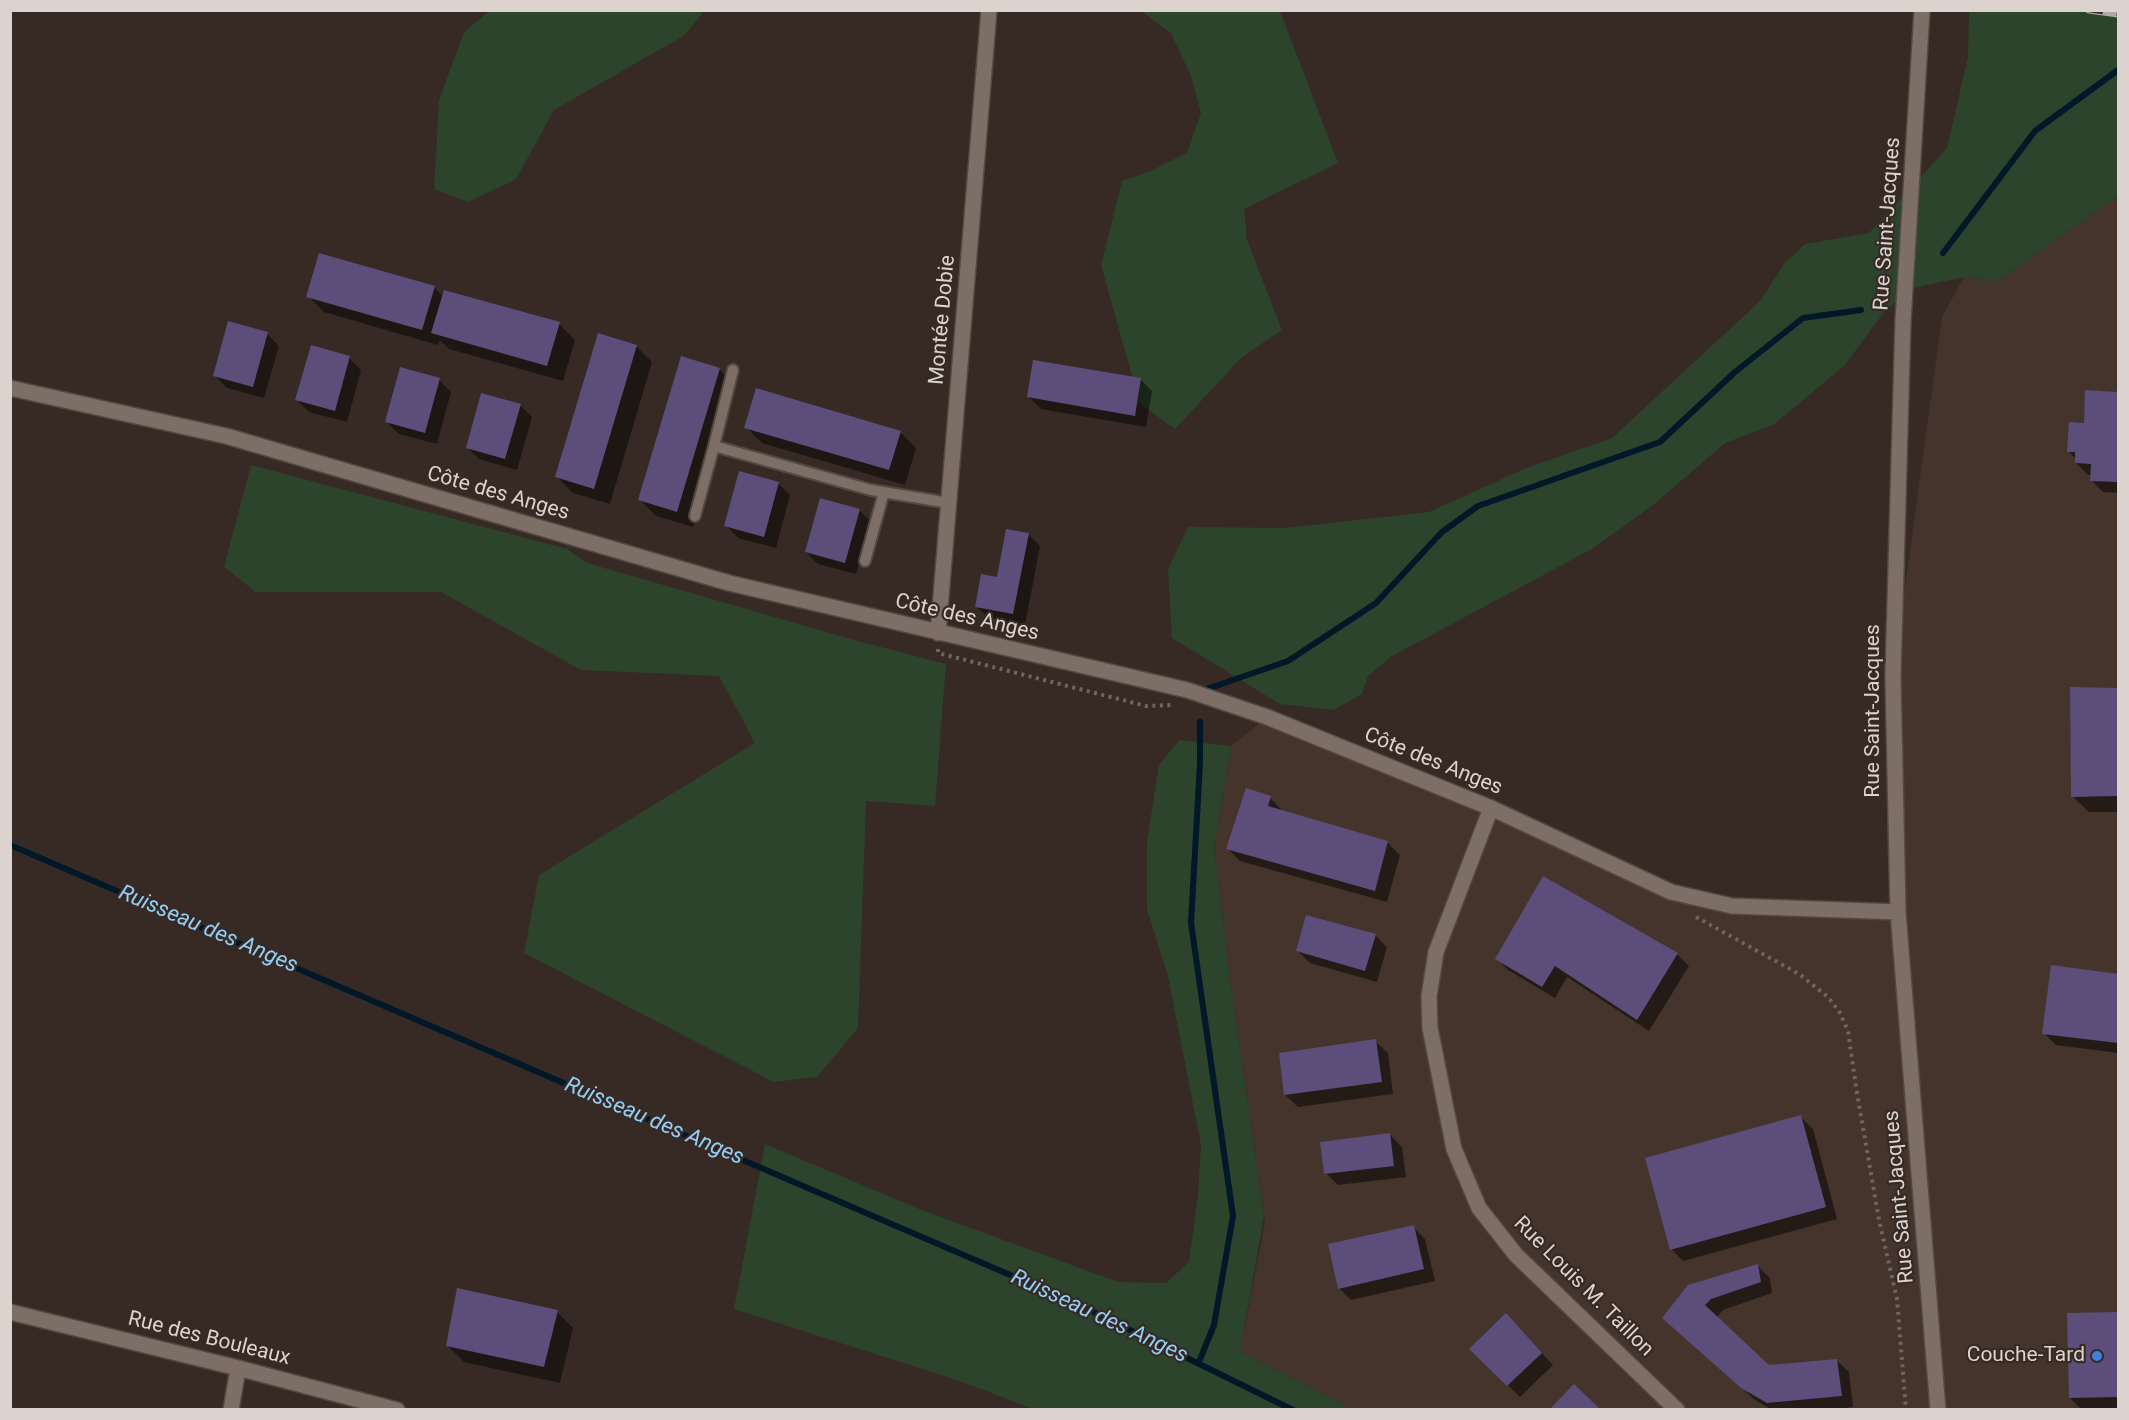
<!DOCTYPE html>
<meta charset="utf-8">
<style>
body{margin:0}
#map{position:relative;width:2129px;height:1420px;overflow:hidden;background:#372a24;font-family:Roboto,sans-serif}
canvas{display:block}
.frame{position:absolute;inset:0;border:12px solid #dcd3cf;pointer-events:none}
</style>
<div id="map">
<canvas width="2129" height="1420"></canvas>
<div class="frame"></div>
</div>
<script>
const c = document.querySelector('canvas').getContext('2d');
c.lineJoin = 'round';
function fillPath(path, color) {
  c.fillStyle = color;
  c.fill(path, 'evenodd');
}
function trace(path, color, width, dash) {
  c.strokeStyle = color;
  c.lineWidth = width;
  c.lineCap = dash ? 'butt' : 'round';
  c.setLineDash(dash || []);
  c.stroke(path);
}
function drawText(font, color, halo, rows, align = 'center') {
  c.font = font + ' Roboto,sans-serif';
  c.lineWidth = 4.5;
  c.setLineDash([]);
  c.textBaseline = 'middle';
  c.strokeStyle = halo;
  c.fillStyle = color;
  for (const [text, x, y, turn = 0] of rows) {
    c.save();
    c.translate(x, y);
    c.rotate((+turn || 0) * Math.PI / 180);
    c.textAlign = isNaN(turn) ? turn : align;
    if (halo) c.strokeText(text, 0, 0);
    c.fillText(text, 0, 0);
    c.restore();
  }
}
fillPath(new Path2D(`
 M2118 196V1409H1352L1240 1351 1265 1223 1229 972 1214 847 1231 746 1267 717 1671 892 1732 906 1898 912 1893 675 1942 317 1964 277 1997 281Z`), '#45342b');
fillPath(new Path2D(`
 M489 11V10L704 11 685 35 554 110 516 179 468 202 434 189 439 100 464 32Z
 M1141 11H1280L1338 163 1244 209 1247 240 1282 330 1242 357 1175 429 1140 404 1101 265 1122 181 1148 172 1187 153 1201 113 1191 76 1171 33Z
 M1969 11H2118V196L1997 281 1964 277 1913 288 1885 311 1844 366 1773 425 1725 443 1653 505 1592 549 1392 656 1368 676 1362 694 1333 710 1280 704 1172 638 1168 569 1188 527 1285 528 1429 512 1524 469 1612 438 1760 301 1784 264 1805 244 1869 233 1947 148 1968 57Z
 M251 465 567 549 587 563 858 641 946 664 935 806 866 801 858 1028 817 1077 774 1082 524 953 539 875 755 743 719 676 581 670 441 592H256L224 567Z
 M1179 740 1231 746 1214 847 1229 972 1264 1216 1240 1351 1352 1409H1034L957 1380 734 1309 765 1144 919 1209 1118 1282 1166 1283 1189 1262 1198 1194 1201 1145 1168 976 1147 909V841L1159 765Z`), '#2b442b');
fillPath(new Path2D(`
 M434 287 443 297 559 324 575 340 563 381 449 349 440 340 438 345 324 312 308 296Z
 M267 334 279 346 264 398 227 388 215 376Z
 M636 346 652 362 610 504 573 493 557 477Z
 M349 358 361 370 347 422 309 412 297 400Z
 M719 369 735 385 693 527 656 516 640 500Z
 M1140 379 1152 391 1146 427 1041 409 1029 397Z
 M439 380 451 392 437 444 399 434 387 422Z
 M2087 392 2118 393V493L2103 492 2091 480 2092 475H2088L2076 463 2077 460 2068 451 2085 425Z
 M520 405 532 417 517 470 479 459 467 447Z
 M746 427 900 432 916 448 905 485 762 443Z
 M778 483 790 495 776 548 738 538 726 525Z
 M859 510 871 522 856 574 818 564 806 552Z
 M1028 534 1040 546 1025 625 989 618 976 606Z
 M2118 539V579L2117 577Z
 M2072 689H2118V812H2089L2072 796Z
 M1270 798 1282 810V812L1388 843 1400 855 1387 902 1240 861 1228 849Z
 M1544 878 1677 954 1689 966 1649 1031 1567 977 1555 998 1508 970 1496 958Z
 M1375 935 1387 947 1377 982 1310 963 1298 951Z
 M2052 967 2118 975V1053L2056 1045 2044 1033Z
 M1375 1041 1388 1053 1393 1094 1298 1107 1285 1095Z
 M1801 1117 1813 1129 1837 1219 1683 1261 1671 1249Z
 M1390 1135 1402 1147 1406 1177 1338 1185 1326 1173Z
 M1413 1227 1425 1239 1435 1281 1351 1300 1339 1288Z
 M1758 1266 1770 1278 1772 1293 1723 1310 1716 1318 1769 1366 1836 1360 1849 1372 1853 1407 1829 1410H1772L1755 1400 1664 1317Z
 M557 1312 573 1328 560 1383 464 1362 448 1346Z
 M2118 1313V1409L2082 1410 2070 1398 2068 1314Z
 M1517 1327 1553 1365 1520 1397 1471 1349Z`), '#0007');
trace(new Path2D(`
 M1943 253 2035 131 2118 70
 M1207 689 1288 661 1376 603 1442 532 1478 506 1660 442 1735 372 1803 318 1861 310
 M10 845 1073 1302 1293 1410
 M1199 1362 1214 1325 1233 1216 1191 923 1200 763V722`), '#001827', 6);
fillPath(new Path2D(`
 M319 253 435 286 422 330 306 297Z
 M444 290 560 322 547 366 431 333Z
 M228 321 268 332 253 387 213 376Z
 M598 333 637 345 594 489 555 477Z
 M311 345 350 356 335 411 295 400Z
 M681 356 720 368 677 512 638 500Z
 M1033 360 1141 378 1135 416 1027 397Z
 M400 367 440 378 425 433 385 422Z
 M756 388 901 431 889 470 744 428Z
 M2085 390 2118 392V482L2090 481 2091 464 2075 463V452H2067L2069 422 2084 423Z
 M481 393 521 404 505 459 466 448Z
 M739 471 779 482 764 537 724 526Z
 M820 498 860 509 845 563 805 552Z
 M1006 529 1029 533 1013 614 975 607 981 574 997 577Z
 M2070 687 2118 688V796L2071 797Z
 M1246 788 1271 796 1268 806 1388 841 1375 891 1226 849Z
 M1543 876 1678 953 1637 1020 1555 966 1542 987 1495 959Z
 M1306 915 1376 934 1365 971 1296 951Z
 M2051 965 2118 974V1043L2042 1034Z
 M1376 1039 1382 1082 1284 1095 1279 1053Z
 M1801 1115 1826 1207 1670 1250 1645 1158Z
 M1390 1133 1394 1166 1324 1174 1320 1142Z
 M1414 1225 1424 1269 1338 1289 1328 1244Z
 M1758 1264 1761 1282 1711 1299 1705 1305 1769 1365 1837 1359 1842 1396 1767 1403 1741 1388 1662 1318 1688 1285Z
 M457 1288 558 1310 544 1367 446 1346Z
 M2118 1312V1397L2069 1398 2067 1313Z
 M1506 1313 1542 1353 1507 1386 1469 1349Z
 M1574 1384 1601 1410H1549Z`), '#5c4d7a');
const service = new Path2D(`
 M733 370 714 446 871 490 949 503
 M695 516 714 446
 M865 561 884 492`);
const minor = new Path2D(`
 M1491 808 1436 952 1429 996 1430 1028 1454 1149 1479 1208 1516 1255 1677 1410
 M10 1312 238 1368 397 1410
 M231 1410 238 1368`);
const tertiary = new Path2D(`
 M1922 10 1903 321 1893 675 1898 912 1938 1410
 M10 388 226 436 729 583 1187 690 1267 717 1491 808 1671 892 1732 906 1898 912
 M938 633 989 10`);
trace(service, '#534943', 14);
trace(minor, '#534943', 18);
trace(tertiary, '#534943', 18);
trace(new Path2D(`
 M938 649V653L1146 706 1172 705
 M1696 917 1799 974 1828 997 1840 1013 1848 1031 1856 1087 1879 1220 1897 1299 1906 1410`), '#70655f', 4, [3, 4.5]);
trace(service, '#7d6e66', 10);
trace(minor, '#7d6e66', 15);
trace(tertiary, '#7d6e66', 15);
const rail = new Path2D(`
 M2089 10 2118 14`);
trace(rail, '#b2a8a4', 7);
trace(rail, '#372a24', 4.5, [14]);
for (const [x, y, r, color] of [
 [2097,1356,6,"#3f7fe0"]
]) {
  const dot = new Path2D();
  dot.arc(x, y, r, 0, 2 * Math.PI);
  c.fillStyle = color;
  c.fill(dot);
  trace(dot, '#372a24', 2);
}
drawText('21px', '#dcd3cf', '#372a24', [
 ["Rue Saint-Jacques",1888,224,-86],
 ["Montée Dobie",943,320,-85],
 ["Côte des Anges",498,494,16],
 ["Côte des Anges",967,618,13],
 ["Rue Saint-Jacques",1874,711,-90],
 ["Côte des Anges",1433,762,22],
 ["Rue Saint-Jacques",1900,1197,-95],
 ["Rue Louis M. Taillon",1583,1287,45],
 ["Rue des Bouleaux",209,1339,14]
]);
drawText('21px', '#dcd3cf', '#372a24', [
 ["Couche-Tard",2085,1356]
], 'right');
drawText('italic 22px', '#92cef5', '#372a24', [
 ["Ruisseau des Anges",208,930,23],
 ["Ruisseau des Anges",654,1122,23],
 ["Ruisseau des Anges",1099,1317,25]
]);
</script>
